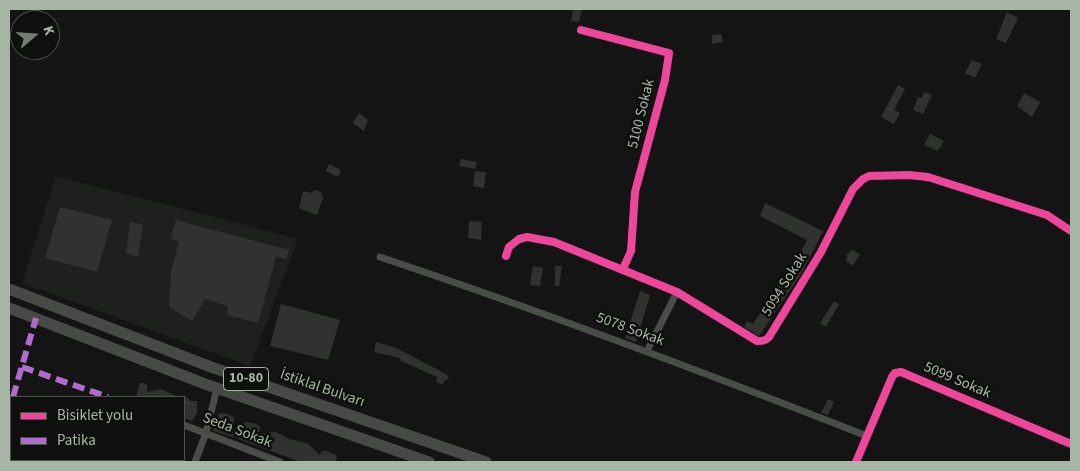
<!DOCTYPE html>
<meta charset="utf-8">
<style>
body{margin:0}
#map{position:relative;width:1080px;height:471px;overflow:hidden;background:#141414;font-family:"Source Sans 3",sans-serif}
canvas{display:block}
.frame{position:absolute;inset:0;border:10px solid #a7b6a4;pointer-events:none}
.legend{position:absolute;left:10px;top:396px;width:175px;height:65px;box-sizing:border-box;background:#0e100e;border:1px solid #4b524a;margin:0;padding:6px 9px;list-style:none;font-size:15px;color:#a7b6a4}
.legend li{display:flex;align-items:center;gap:10px;height:25px}
.legend b{width:25px;border:1px solid #4b524a}
.north{position:absolute;left:10px;top:10px;width:50px;height:50px;box-sizing:border-box;background:#0e100e;border:1px solid #4b524a;border-radius:50%;rotate:72deg;font-size:14px;font-weight:700;line-height:20px;text-align:center;color:#a7b6a4}
.north::after{content:'';display:block;margin:auto;width:18px;height:22px;background:#747d72;clip-path:polygon(50% 0,100% 100%,50% 72%,0 100%)}
</style>
<div id="map">
<canvas width="1080" height="471"></canvas>
<div class="frame"></div>
<ul class="legend">
<li><b style="height:6px;background:#ed469a"></b>Bisiklet yolu</li>
<li><b style="height:6px;background:#b06ccc"></b>Patika</li>
</ul>
<div class="north">K</div>
</div>
<script>
const c = document.querySelector('canvas').getContext('2d');
c.lineJoin = 'round';
function fillPath(path, color) {
  c.fillStyle = color;
  c.fill(path, 'evenodd');
}
function trace(path, color, width, dash) {
  c.strokeStyle = color;
  c.lineWidth = width;
  c.lineCap = dash ? 'butt' : 'round';
  c.setLineDash(dash || []);
  c.stroke(path);
}
function drawText(font, color, halo, rows, align = 'center') {
  c.font = font + ' "Source Sans 3",sans-serif';
  c.lineWidth = 5;
  c.setLineDash([]);
  c.textBaseline = 'middle';
  c.strokeStyle = halo;
  c.fillStyle = color;
  for (const [text, x, y, turn = 0] of rows) {
    c.save();
    c.translate(x, y);
    c.rotate((+turn || 0) * Math.PI / 180);
    c.textAlign = isNaN(turn) ? turn : align;
    if (halo) c.strokeText(text, 0, 0);
    c.fillText(text, 0, 0);
    c.restore();
  }
}
fillPath(new Path2D(`
 M56 176 298 239 250 366 22 283Z`), '#1e201e');
fillPath(new Path2D(`
 M573 9H582L579 22 571 21Z
 M1007 12 1018 18 1006 43 996 39Z
 M721 34 723 42 712 44V35Z
 M15 50H38L42 52 38 60Z
 M972 60 982 64 975 78 965 73Z
 M898 85 905 89 894 110 900 113 894 124 881 117Z
 M924 92 932 95 923 114 913 110 918 97 922 98Z
 M1024 93 1040 102 1032 117 1017 106Z
 M359 113 368 120 364 131 353 123Z
 M930 134 944 141 938 151 924 145Z
 M461 159 477 162 475 169 459 166Z
 M329 164 341 170 338 177 326 171Z
 M475 171 486 172 484 188 473 186Z
 M314 190 321 192 323 198 317 215 299 208 303 191 312 193Z
 M765 203 823 231 802 273 759 336 744 327 747 321 753 324 786 275 788 276 807 240 760 216Z
 M60 207 112 220 97 272 45 258Z
 M176 220 289 250 286 259 276 257 258 323 227 315 228 306 205 299 192 321 169 307 171 271 179 242 171 238Z
 M469 221 482 222 481 240 468 238Z
 M130 222 143 224 138 257 126 253Z
 M852 250 860 254 853 266 846 261 847 257 846 255Z
 M533 266 543 268 540 286 530 285Z
 M555 266H562L559 286H555Z
 M640 291 650 295 636 342 625 338Z
 M834 301 839 304 826 327 820 323Z
 M281 304 340 320 328 360 270 346Z
 M376 342 396 348 446 374 449 377 446 381 444 380 443 385 436 382 437 377 399 360 400 358 374 352Z
 M140 383H144L147 385V392L161 389 178 397H136Z
 M184 395 191 401H197V413L192 421 184 418Z
 M828 399 834 402 828 415 821 413Z
 M220 413H224L234 417 233 437 213 431 216 419Z
 M245 422 256 424 260 427 259 434 275 432 286 437V438L308 444 320 455 322 451H328L337 456 336 462H301L238 439Z`), '#303230');
trace(new Path2D(`
 M581 30 669 53 665 80 635 192 631 251 623 269
 M506 256 509 247 519 239 527 237 554 242 677 292 757 341C763 341 765 341 769 337L821 252 853 189 863 179 869 176 909 175 928 177 1047 215 1071 231
 M380 257C544 312 706 373 867 436
 M647 351 677 292
 M184 425 280 462
 M9 449 11 450
 M39 460 46 462
 M195 462 206 433 217 388
 M856 462 892 377 895 373 901 372 1071 444`), '#494d48', 7);
trace(new Path2D(`
 M9 289 211 367 486 462
 M9 308 205 384 429 462`), '#464945', 11);
trace(new Path2D(`
 M22 367 108 397
 M13 397 36 318
 M9 411 11 402`), '#b06ccc', 6, [12, 6]);
trace(new Path2D(`
 M581 30 669 53 665 80 635 192 631 251 623 269
 M506 256 509 247 519 239 527 237 554 242 677 292 757 341C763 341 765 341 769 337L821 252 853 189 863 179 869 176 909 175 928 177 1047 215 1071 231
 M856 462 892 377 895 373 901 372 1071 444`), '#ed469a', 8);
for (const [x, y, w] of [
 [246,379,45]
]) {
  const box = new Path2D();
  box.roundRect(x - w / 2, y - 11.5, w, 23, 4);
  c.fillStyle = '#0e100e';
  c.fill(box);
  trace(box, '#a7b6a4', 1);
}
drawText('bold 14px', '#a7b6a4', null, [
 ["10-80",246,379]
]);
drawText('15px', '#a7b6a4', '#0e100e', [
 ["5100 Sokak",642,114,-76],
 ["5094 Sokak",785,285,-58],
 ["5078 Sokak",630,330,20],
 ["5099 Sokak",957,381,23],
 ["İstiklal Bulvarı",322,389,19],
 ["Seda Sokak",237,431,21]
]);
</script>
